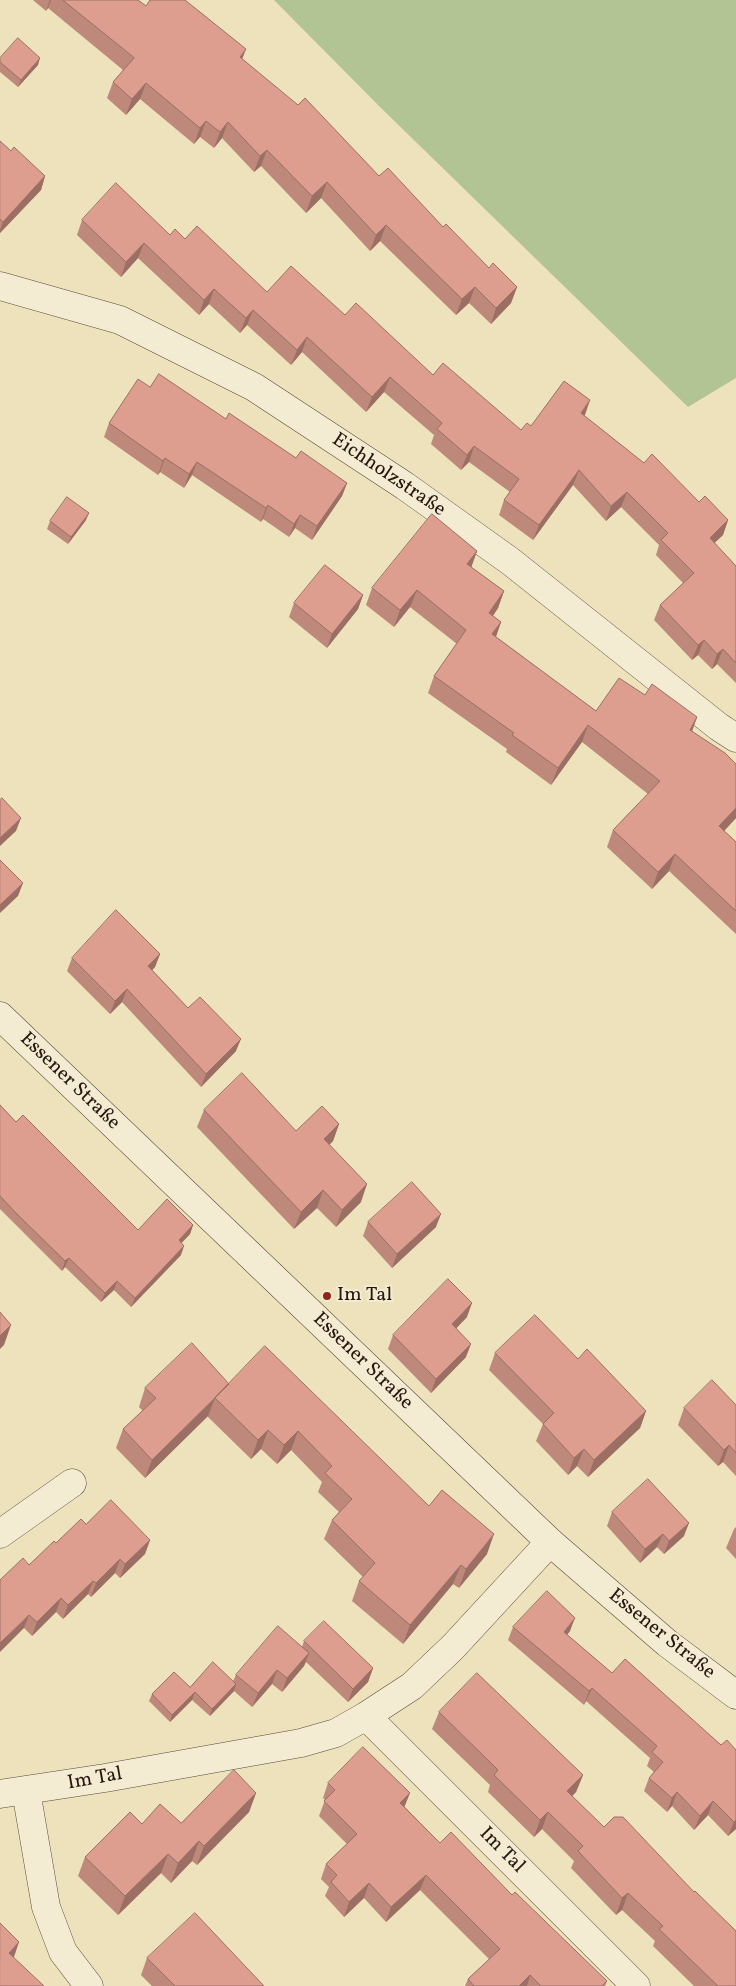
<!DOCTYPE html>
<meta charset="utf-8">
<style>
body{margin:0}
canvas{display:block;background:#ede2bb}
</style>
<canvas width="736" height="1986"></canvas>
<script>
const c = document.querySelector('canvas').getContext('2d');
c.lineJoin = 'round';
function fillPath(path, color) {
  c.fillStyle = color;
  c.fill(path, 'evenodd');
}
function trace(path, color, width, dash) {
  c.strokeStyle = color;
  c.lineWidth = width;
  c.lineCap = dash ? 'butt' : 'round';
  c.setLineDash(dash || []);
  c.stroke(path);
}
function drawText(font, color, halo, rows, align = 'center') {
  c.font = font + ' Vollkorn,serif';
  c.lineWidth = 4;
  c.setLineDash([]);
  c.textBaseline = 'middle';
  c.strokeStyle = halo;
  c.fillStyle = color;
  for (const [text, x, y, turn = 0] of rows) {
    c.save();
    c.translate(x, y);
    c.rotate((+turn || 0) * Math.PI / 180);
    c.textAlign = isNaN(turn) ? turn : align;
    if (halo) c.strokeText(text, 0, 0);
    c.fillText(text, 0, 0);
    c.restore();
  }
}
fillPath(new Path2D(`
 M274 0H736V378L688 407 380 107Z`), '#b3c494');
const minor = new Path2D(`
 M0 286 120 320 254 387 405 486 510 561 719 727 736 738
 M0 1534 72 1483
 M366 1716 636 1986
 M26 1791 46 1907 63 1952 89 1986
 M0 1794 105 1778 301 1743 336 1733 366 1716 412 1686 453 1647 550 1542`);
const tertiary = new Path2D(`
 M0 1016 550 1542 667 1643 736 1695`);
trace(minor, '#584a3a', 29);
trace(tertiary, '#584a3a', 29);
trace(minor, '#f3ecd3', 28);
trace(tertiary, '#f3ecd3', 28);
fillPath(new Path2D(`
 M33 0H138L146 6 242 59 379 176 443 227 489 268 517 287 511 303 491 324 469 303 456 315 380 241 370 251 321 198 306 213 261 166 254 172 222 138 214 148 200 137 194 144 140 99 126 115 107 98 113 82 123 70 48 8 46 11Z
 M0 58 38 65 18 87 0 72Z
 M0 141 11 151 45 176 41 190 0 233Z
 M82 220 170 235 185 239 267 292 345 315 433 375 521 430 531 426 584 416 644 463 699 502 728 520 723 535 714 543 736 566V683L717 664 712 669 698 655 692 660 654 620 660 605 683 583 656 555 659 545 621 507 606 521 573 485 533 540 499 515 504 500 510 492 469 462 461 470 431 444 434 435 384 392 366 412 302 352 291 365 247 325 240 333 209 304 199 315 138 258 121 277 77 235Z
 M150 387 226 419 296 458 347 483 342 496 312 540 295 528 289 537 263 519 261 522 192 475 184 488 160 472 158 475 104 437 109 423Z
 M86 520 68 544 47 529 50 521Z
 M477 551 471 567 504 591 498 608 493 616 501 622 496 637 596 711 645 695 697 717 692 731 736 764V818L724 831 736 842V934L669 871 652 889 607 847 613 830 648 794 582 742 551 785 506 752 507 749 428 693 434 676 457 644 410 607 394 627 366 605 372 588Z
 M363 595 358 609 327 648 289 617 294 603Z
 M160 954 155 967 152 970 188 1008 236 1051 201 1087 122 1002 110 1014 67 971 72 958Z
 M0 1105 16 1122 138 1230 193 1225 190 1234 181 1243V1255L131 1307 114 1290 101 1302 65 1267 62 1271 0 1209Z
 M204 1110 296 1131 339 1124 333 1141 329 1145 361 1202 336 1227 317 1208 294 1229 197 1127Z
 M368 1222 436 1227 392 1268 363 1236Z
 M467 1317 456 1328 466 1357 431 1393 388 1349 393 1335Z
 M495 1353 578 1359 646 1411 640 1428 588 1477 577 1466 568 1475 536 1441 543 1424 489 1370Z
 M229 1384 429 1506 487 1554 459 1588 453 1584 403 1644 352 1601 359 1581 363 1577 324 1539 332 1520 339 1512 318 1492 322 1482 291 1450 277 1464 261 1449 251 1459 208 1417V1416L145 1478 116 1448 123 1429 143 1411 139 1407 145 1388Z
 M736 1405V1476L723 1462 718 1466 678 1425 684 1408Z
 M612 1512 684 1536 664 1554 657 1547 640 1563 607 1526Z
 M86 1524 150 1540 145 1554 120 1578 115 1573 91 1597 88 1594 63 1619 56 1612 32 1636 24 1628 29 1565 56 1543Z
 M736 1527V1559L726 1548 734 1529Z
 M513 1627 570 1631 567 1635 612 1673 721 1745 736 1829 728 1836 708 1815 694 1830 672 1806 667 1812 644 1791 649 1778 654 1772 647 1766 650 1758 586 1701 584 1705 508 1640Z
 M304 1641 373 1668 368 1682 348 1702 306 1662 304 1666 282 1692 272 1684 252 1707 234 1691 210 1716 192 1700 170 1722 149 1701 152 1694 233 1681 236 1675 302 1647Z
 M439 1712 583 1775 576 1792 572 1796 736 1986H694L653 1946 655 1941 622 1910 616 1915 571 1868 574 1861 542 1829 534 1837 488 1792 490 1785 432 1729Z
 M328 1783 405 1807 440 1843 512 1895 607 1981 605 1986H465L468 1979 489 1959 420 1890 386 1922 364 1898 344 1917 325 1896 329 1887 321 1879 326 1864 347 1844 319 1816 325 1800 323 1798Z
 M256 1793 249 1812 197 1865 192 1861 171 1883 161 1873 118 1915 78 1876 85 1857 142 1824 181 1823Z
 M147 1958 264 1986H152L141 1975Z`), '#be887b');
fillPath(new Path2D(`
 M50 0H51L48 8 46 11Z
 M246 49 240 65V57Z
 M40 58 38 65 18 87 21 80Z
 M146 83 140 99 126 115 132 99Z
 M206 121 200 137 194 144 200 128Z
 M228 122 222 138 214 148 220 132Z
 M267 150 261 166 254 172 260 156Z
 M45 176 41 190 0 233V230L3 222Z
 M327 182 321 198 306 213 312 196Z
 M386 225 380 241 370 251 376 235Z
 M144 243 138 258 121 277 126 262Z
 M475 287 469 303 456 315 462 299Z
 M517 287 511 303 491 324 496 308Z
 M214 289 209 304 199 315 204 300Z
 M253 310 247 325 240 333 246 318Z
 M307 337 302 352 291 365 297 350Z
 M390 377 384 392 366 412 372 397Z
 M590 400 585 415 575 428 581 413Z
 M474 446 469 462 461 470 467 455Z
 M165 458 160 472 158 475 163 461Z
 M197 462 192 475 184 488 189 474Z
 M579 470 573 485 533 540 539 525Z
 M347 483 342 496 312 540 317 526Z
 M627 492 621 507 606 521 611 506Z
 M268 505 263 519 261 522 266 508Z
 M89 513 86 520 68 544 71 537Z
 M300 515 295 528 289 537 294 524Z
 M728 520 723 535 704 553 710 538Z
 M477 551 471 568 467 564Z
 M417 590 410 607 394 627 400 610Z
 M504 591 498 608 483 630 489 613Z
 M363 595 358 609 327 648 332 634Z
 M501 622 495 639 492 634Z
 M704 640 698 655 692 660 698 645Z
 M723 649 717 664 712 669 717 654Z
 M697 717 691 734 690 730Z
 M588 725 582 742 551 785 558 768Z
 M736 808V818L713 843 719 826Z
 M21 818 16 831 0 846V838Z
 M675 854 669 871 652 889 658 872Z
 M23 883 18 896 0 913V905Z
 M160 954 155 967 144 979 148 966Z
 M127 989 122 1002 110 1014 115 1001Z
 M241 1039 236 1051 201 1087 206 1074Z
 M339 1124 333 1141 317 1157 324 1139Z
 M367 1184 361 1202 336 1227 342 1210Z
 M323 1190 317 1208 294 1229 301 1212Z
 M441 1214 436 1227 392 1268 397 1254Z
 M193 1225 190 1234 175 1250 179 1240Z
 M184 1246 181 1255 131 1307 135 1298Z
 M69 1258 65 1267 62 1271 65 1261Z
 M117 1281 114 1290 101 1302 105 1293Z
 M472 1303 467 1317 447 1338 452 1324Z
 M11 1325 4 1345 0 1349V1336Z
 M471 1344 466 1357 431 1393 436 1379Z
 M215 1398 208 1416 145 1478 152 1460Z
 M646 1411 640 1428 588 1477 594 1460Z
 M268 1430 261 1449 251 1459 258 1440Z
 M298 1431 291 1450 277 1464 284 1445Z
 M729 1445 723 1462 718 1466 724 1450Z
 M584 1449 577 1466 568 1475 574 1458Z
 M689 1523 684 1536 664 1554 669 1541Z
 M494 1534 487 1554 459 1588 466 1569Z
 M663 1534 657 1547 640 1563 645 1549Z
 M150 1540 145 1554 120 1578 125 1564Z
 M120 1559 115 1573 91 1597 96 1583Z
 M461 1565 453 1584 403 1644 410 1625Z
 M93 1581 88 1594 63 1619 68 1605Z
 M61 1598 56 1612 32 1636 37 1622Z
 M29 1615 24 1628 0 1652V1643Z
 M575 1618 570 1631 558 1646 564 1632Z
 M309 1653 304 1666 282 1692 287 1678Z
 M373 1668 368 1682 348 1702 353 1689Z
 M277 1670 272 1684 252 1707 258 1693Z
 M236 1684 234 1691 210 1716 212 1709Z
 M592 1688 586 1701 584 1705 589 1691Z
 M195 1692 192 1700 170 1722 172 1715Z
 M583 1775 576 1792 561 1808 567 1791Z
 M677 1792 672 1806 667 1812 672 1798Z
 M256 1793 249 1812 197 1865 204 1846Z
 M410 1793 404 1808 400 1803Z
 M713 1801 708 1815 694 1830 700 1816Z
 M548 1812 542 1829 534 1837 540 1820Z
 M736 1820V1829L728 1836 734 1822Z
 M199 1841 192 1861 171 1883 178 1863Z
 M168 1854 161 1873 118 1915 125 1896Z
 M426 1875 420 1890 386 1922 391 1907Z
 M369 1883 364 1898 344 1917 349 1902Z
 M628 1893 622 1910 616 1915 622 1898Z
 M19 1942 13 1960 9 1953Z
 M530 1975 527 1986H519Z`), '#9b6f64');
const building = new Path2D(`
 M63 0H138L146 6 150 0H185L246 49 240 57 298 105 305 98 379 176 388 168 443 227 446 224 489 268 493 263 517 287 496 308 475 287 462 299 386 225 376 235 327 182 312 196 267 150 260 156 228 122 220 132 206 121 200 128 146 83 132 99 113 82 134 58Z
 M18 38 40 58 21 80 0 62V58Z
 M0 141 11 151 14 147 45 176 3 222 0 219Z
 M116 183 170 235 175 229 185 239 197 226 267 292 291 266 345 315 356 303 433 375 443 363 521 430 527 423 531 426 564 381 590 400 581 413 644 463 652 454 699 502 705 496 728 520 710 538 736 566V663L723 649 717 654 704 640 698 645 660 605 694 573 661 540 668 533 627 492 611 506 579 470 539 525 504 500 519 479 474 446 467 455 437 429 442 423 390 377 372 397 307 337 297 350 253 310 246 318 214 289 204 300 144 243 126 262 82 220Z
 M159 374 226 419 229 413 296 458 301 451 347 483 317 526 300 515 294 524 268 505 266 508 197 462 189 474 165 458 163 461 109 423 138 379 150 387Z
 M67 497 89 513 71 537 50 521Z
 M432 514 477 551 467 564 504 591 489 613 501 622 492 634 596 711 619 678 645 695 652 684 697 717 690 730 725 753 736 764V808L719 826 736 842V911L675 854 658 872 613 830 660 781 588 725 558 768 512 735 514 733 434 676 466 630 417 590 400 610 372 588Z
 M325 565 363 595 332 634 294 603Z
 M2 798 21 818 0 838V800Z
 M0 860 23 883 0 905Z
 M116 910 160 954 148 966 188 1008 200 997 241 1039 206 1074 127 989 115 1001 72 958Z
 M242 1073 296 1131 322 1106 339 1124 324 1139 367 1184 342 1210 323 1190 301 1212 204 1110Z
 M0 1105 16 1122 23 1115 138 1230 167 1199 193 1225 179 1240 184 1246 135 1298 117 1281 105 1293 69 1258 65 1261 17 1214 0 1196Z
 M412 1182 441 1214 397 1254 368 1222Z
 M448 1279 472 1303 452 1324 471 1344 436 1379 393 1335Z
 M0 1312 11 1325 0 1336Z
 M535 1315 578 1359 587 1349 646 1411 594 1460 584 1449 574 1458 543 1424 554 1413 495 1353Z
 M192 1343 229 1384 152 1460 123 1429 156 1398 145 1388Z
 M265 1346 429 1506 442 1490 494 1534 466 1569 461 1565 410 1625 359 1581 375 1563 332 1520 352 1499 325 1473 332 1466 298 1431 284 1445 268 1430 258 1440 215 1398Z
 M712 1380 736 1405V1453L729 1445 724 1450 684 1408Z
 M648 1479 689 1523 669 1541 663 1534 645 1549 612 1512Z
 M111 1500 150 1540 125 1564 120 1559 96 1583 93 1581 68 1605 61 1598 37 1622 29 1615 0 1643V1580L23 1558 29 1565 54 1541 56 1543 81 1519 86 1524Z
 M547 1591 575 1618 564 1632 612 1673 625 1659 721 1745 727 1740 736 1750V1820L734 1822 713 1801 700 1816 677 1792 672 1798 649 1778 663 1762 652 1752 657 1746 592 1688 589 1691 513 1627Z
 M324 1621 373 1668 353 1689 304 1641Z
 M278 1626 309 1653 287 1678 277 1670 258 1693 236 1675Z
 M213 1662 236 1684 212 1709 195 1692 172 1715 152 1694 174 1672 190 1687Z
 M477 1673 583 1775 567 1791 604 1827 614 1817H623L694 1892 695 1891 736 1931V1986H718L659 1929 663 1926 628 1893 622 1898 578 1851 583 1846 548 1812 540 1820 494 1775 498 1770 439 1712Z
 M363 1747 410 1793 400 1803 440 1843 451 1832 512 1895 515 1892 607 1981 602 1986H541L530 1975 519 1986H474L468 1979 500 1949 426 1875 391 1907 369 1883 349 1902 331 1882 337 1875 326 1864 357 1834 324 1801 335 1790 328 1783Z
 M234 1770 256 1793 204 1846 199 1841 178 1863 168 1854 125 1896 85 1857 130 1812 142 1824 160 1804 181 1823Z
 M195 1913 264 1986H175L147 1958Z
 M0 1923 19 1942 9 1953 44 1986H0Z`);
fillPath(building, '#dd9e8f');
trace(building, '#9b6f64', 1);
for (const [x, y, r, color] of [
 [327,1296,5,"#8f2418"]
]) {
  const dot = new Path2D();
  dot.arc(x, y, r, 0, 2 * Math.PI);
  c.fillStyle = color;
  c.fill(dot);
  trace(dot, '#f3ecd3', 2);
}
drawText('20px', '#27170f', '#f3ecd3', [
 ["Eichholzstraße",388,476,34],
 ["Essener Straße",69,1082,44],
 ["Essener Straße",362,1362,44],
 ["Essener Straße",661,1635,39],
 ["Im Tal",95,1780,-10],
 ["Im Tal",501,1851,45]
]);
drawText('20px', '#27170f', '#f3ecd3', [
 ["Im Tal",337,1296]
], 'left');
</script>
